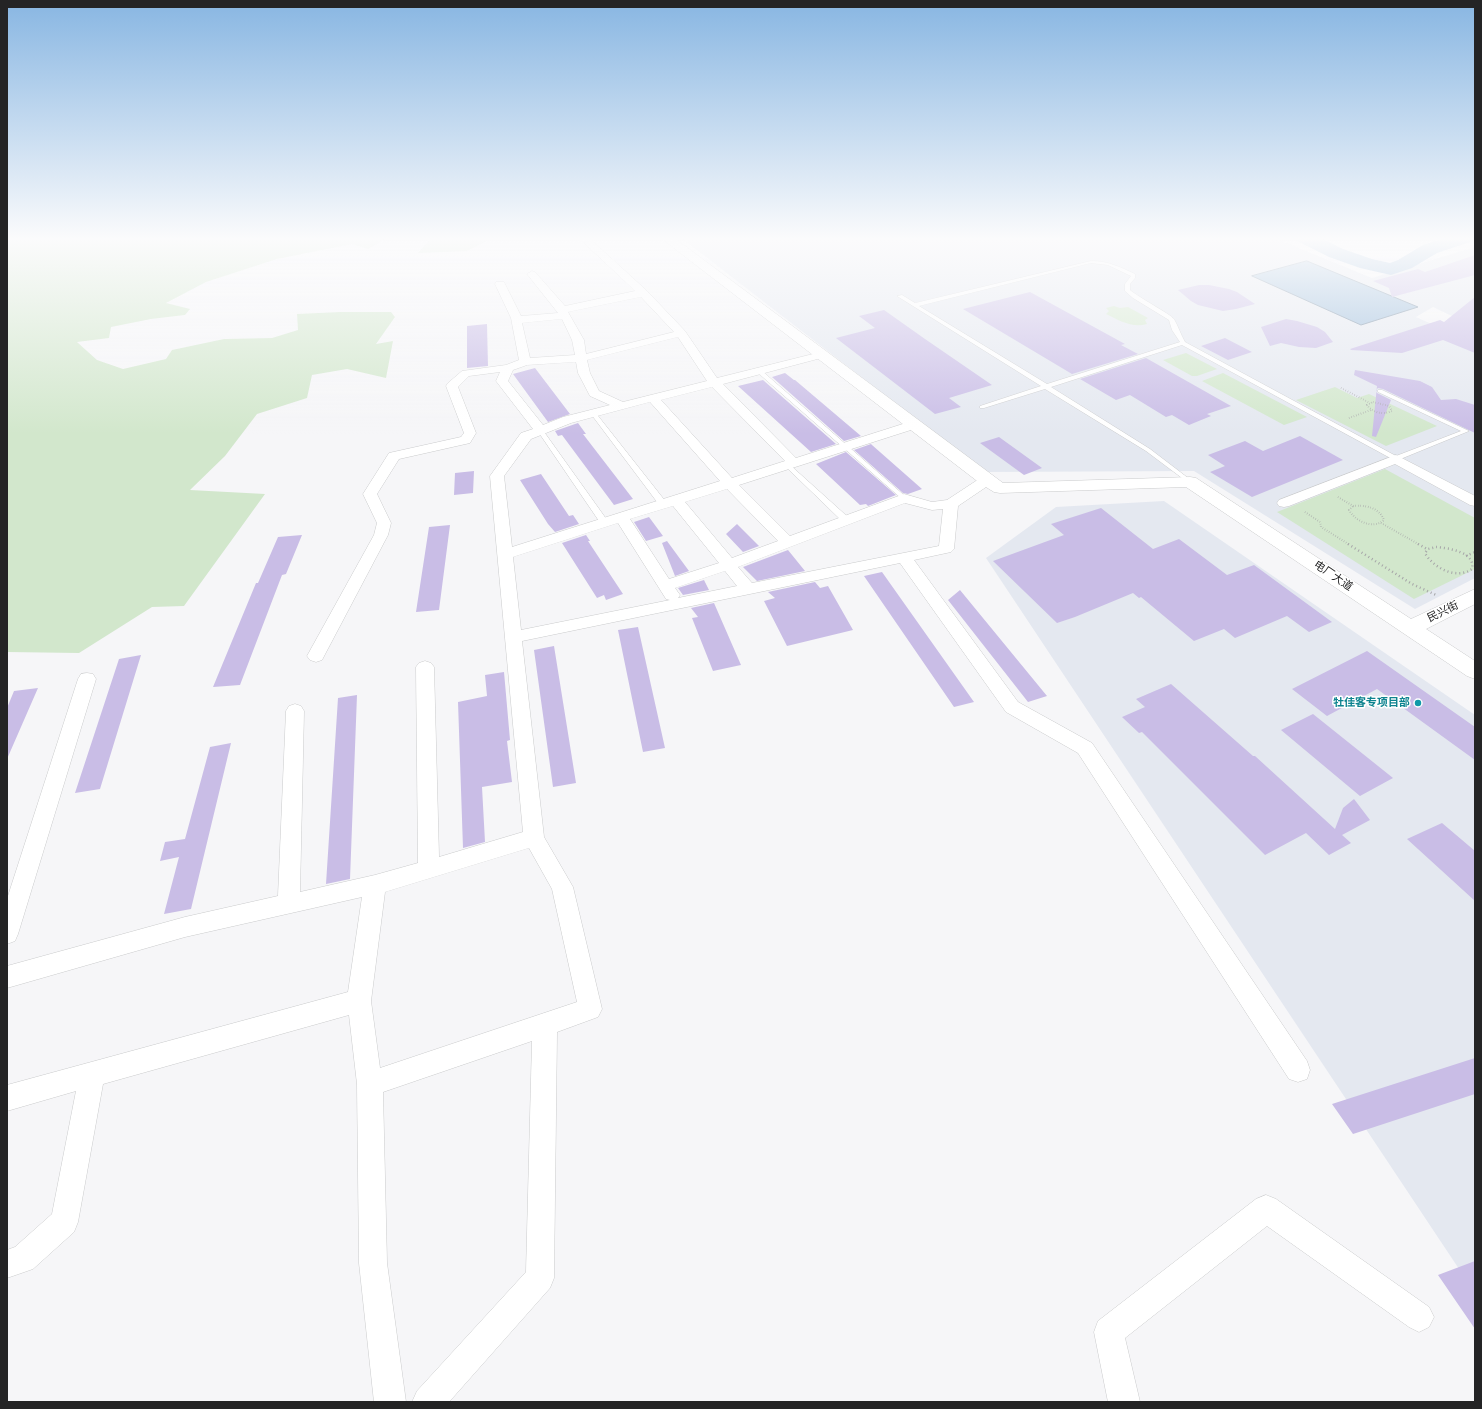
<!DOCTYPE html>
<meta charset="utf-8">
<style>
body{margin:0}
#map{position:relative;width:1482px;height:1409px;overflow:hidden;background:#f6f6f8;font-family:Helvetica,sans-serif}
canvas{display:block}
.frame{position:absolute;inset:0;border:8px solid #242425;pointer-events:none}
</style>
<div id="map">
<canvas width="1482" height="1409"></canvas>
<div class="frame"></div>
</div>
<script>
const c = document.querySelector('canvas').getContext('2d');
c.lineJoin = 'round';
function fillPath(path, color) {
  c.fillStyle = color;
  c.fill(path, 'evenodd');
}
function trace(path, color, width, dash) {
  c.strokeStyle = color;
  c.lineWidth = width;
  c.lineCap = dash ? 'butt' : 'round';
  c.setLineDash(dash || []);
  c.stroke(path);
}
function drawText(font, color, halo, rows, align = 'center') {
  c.font = font + ' Helvetica,"Noto Sans SC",sans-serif';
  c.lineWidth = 3;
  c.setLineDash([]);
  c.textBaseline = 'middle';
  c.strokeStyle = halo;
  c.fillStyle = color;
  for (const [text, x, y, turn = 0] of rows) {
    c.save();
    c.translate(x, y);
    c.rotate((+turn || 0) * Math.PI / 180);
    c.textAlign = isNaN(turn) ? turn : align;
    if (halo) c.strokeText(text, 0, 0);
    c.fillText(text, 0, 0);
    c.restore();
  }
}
fillPath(new Path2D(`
 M680 237H1272L1372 278 1475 247V327L1433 307 1416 317 1475 343V578L1415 609 1194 471 984 472Z
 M1164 501 1475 715V1293L986 558 1056 507Z`), '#e4e8f0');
fillPath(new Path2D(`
 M7 237H494L467 251 418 253 431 238 388 237 368 249 352 244 277 259 206 282 166 303 190 309 185 315 151 319 111 327 109 338 77 342 97 360 123 369 166 359 172 350 224 339 272 338 298 330 297 314 340 312H391L395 317 376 344 393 341 386 378 347 369 312 375 307 398 257 414 225 456 190 490 265 494 184 606 152 607 79 653 7 652Z
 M1114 306 1120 308 1128 307 1148 318 1145 320 1147 324C1132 328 1120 321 1106 314L1109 311 1106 308Z
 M1186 353 1217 369 1197 376H1192L1163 360Z
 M1223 373 1307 417 1284 425 1202 381Z
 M1335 387 1357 398 1369 394 1437 426 1386 446 1296 400Z
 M1385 469 1475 518V569L1414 599 1277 512Z`), '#d2e7cc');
const water = new Path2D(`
 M1307 261 1418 307 1361 325 1252 276Z`);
fillPath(water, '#98bada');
trace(water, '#758da4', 1);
fillPath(new Path2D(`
 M1294 237H1319L1343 249 1372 259 1390 263 1398 260 1423 245 1448 237H1475L1473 241 1437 253 1412 268 1391 275 1360 268 1329 257 1297 241Z`), '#98bada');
fillPath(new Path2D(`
 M1475 255V275L1392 297 1389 288 1373 281 1418 269 1425 272Z
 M1199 285H1209L1229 289 1237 292 1255 304 1236 309 1223 311 1198 305 1191 301 1178 290Z
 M1030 292 1125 344 1121 345 1138 354 1072 374 963 309Z
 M1475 297V353L1443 340 1402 353 1351 350 1350 349 1440 320 1444 322Z
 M884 310 925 339 992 385 949 398 961 407 935 414 836 338 875 328 859 316Z
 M1286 319 1297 321 1317 327 1325 332 1333 342 1316 348 1299 347 1281 343 1270 346 1261 327Z
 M487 324 488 366 467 368V326Z
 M1225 338 1252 352 1228 360 1201 346Z
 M1146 358 1231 406 1207 414 1211 416 1189 425 1172 415 1166 417 1130 395 1116 400 1080 379Z
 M535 368 570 414 548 422 513 374Z
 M1355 370 1420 381 1432 387 1441 400 1456 399 1475 405V433L1383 389 1378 388 1376 390 1377 393 1391 400 1376 437 1372 436 1377 386 1354 375Z
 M785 373 794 380H795L861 436 844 441 772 377Z
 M763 380 836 444 811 452 738 386Z
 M578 423 586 434H583L633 499 614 505 562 435 558 436 555 431Z
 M1300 436 1343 460 1252 497 1210 472 1225 466 1208 455 1245 441 1263 451Z
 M999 437 1042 468 1024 475 980 443Z
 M871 444 872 445 922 489 908 494 903 493 854 450Z
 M846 452 896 495 868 506 866 504 860 505 816 464Z
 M474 471 473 493 454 495 455 473Z
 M541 474 569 516 573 515 579 524 555 532 548 524 520 480Z
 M1101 508 1153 549 1179 539 1227 575 1254 565 1332 622 1309 632 1287 616 1235 638 1224 629 1194 641 1141 597 1139 598 1133 593 1075 617 1057 623 993 561 1064 535 1051 524Z
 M649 517 663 536 646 541 634 522Z
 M737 524 759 546 743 552 726 534Z
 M450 525 439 610 416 612 429 527Z
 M302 535 286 574 282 575 240 685 213 687 256 583H258L278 537Z
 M586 535 590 541H588L623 594 606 600 604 595 597 598 562 543Z
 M667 541 689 571 675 576 662 543Z
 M788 550 805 571 757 581 743 567Z
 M882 572 974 702 954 707 864 576Z
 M704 580 709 590 683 595 678 588Z
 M815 582 820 588 828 586 853 630 787 646 764 601 775 598 768 592Z
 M960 590 1047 696 1028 702 948 600Z
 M714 603 741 665 713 671 692 618 698 617 691 608Z
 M638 627 665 748 643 752 618 630Z
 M554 646 576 783 553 787 534 650Z
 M1367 651 1475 727V760L1377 689 1327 716 1292 689Z
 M141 655 100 789 75 793 119 659Z
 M504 672 510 740 507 741 512 782 482 787 485 842 463 848 458 702 487 696 485 675Z
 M1171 684 1253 756H1255L1335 829 1343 808 1354 799 1370 820 1342 835 1351 843 1329 855 1306 833 1265 855 1142 732 1139 733 1122 717 1145 707 1136 699Z
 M38 688 7 759V708L14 691Z
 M357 695 350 879 326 884 338 698Z
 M1313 714 1393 778 1360 796 1281 730Z
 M231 743 191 909 164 914 179 857 160 861 165 842 185 839 210 747Z
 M1442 823 1475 851V901L1407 839Z
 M1475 1058V1094L1353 1134 1332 1104Z
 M1475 1261V1329L1438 1275Z`), '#c9bde6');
const lane = new Path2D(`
 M1091 261C1108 261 1120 267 1135 274V278L1130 284V290C1138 297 1170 314 1174 319 1178 326 1181 335 1185 342L1396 456 1461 431 1378 392V390H1382L1469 431 1398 460H1394L1182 345 1051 387 1150 449 1192 481 1193 482 1190 484 1146 451 1045 389 984 408H980V406L1041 386 897 296 902 295 915 303ZM1091 263 1108 265 1131 276 1125 284V291L1133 298 1169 320 1172 330 1180 342 1047 384 919 306Z
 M757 370H761L906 497V499H902L757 372Z
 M591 412H595L666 502V506H660L591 414Z
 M540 428 542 429 607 520V524H601L537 430Z
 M787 463 789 464 849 518V522H843L785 466 784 465Z`);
const street = new Path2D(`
 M578 237H588L647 291 685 331 717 378 821 352 825 353 827 355 825 357 723 384 796 458 909 422H917L919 425 917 428 739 485 790 536 904 494 932 502 947 500 982 477 987 476 992 477 994 480 992 483 958 506 954 549 951 552 914 560 1018 702 1092 743 1307 1061 1310 1070 1307 1079 1298 1082 1289 1079 1078 753 1006 712 900 563 522 641 544 837 573 887 602 1009 598 1017 557 1032 554 1278 550 1288 449 1402H412L417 1391 526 1272 532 1041 383 1092 387 1263 406 1402H374L359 1263 357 1084 349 1015 103 1084 78 1222 74 1232 33 1269 7 1278V1250L15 1247 52 1214 76 1091 7 1111V1085L348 992 362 897 185 937 7 988V966L185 917 278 896 286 711 289 706 295 704 301 706 304 711 300 892 375 875 418 863 416 667 419 663 425 661 431 663 434 667 439 857 523 832 490 476 521 433 533 429 496 381 500 372 469 376 458 387 476 433 470 443 399 459 377 494 391 523 388 535 322 660 316 662 310 660 307 656 374 535 377 523 363 494 389 453 461 437 464 433 446 386 448 383 462 371 506 365 519 360 511 318 495 284 496 282H504L521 316 558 313 527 274 532 271 535 272 565 306 635 291ZM641 297 674 332 586 354 584 340 568 312ZM562 319 572 340 575 355 530 358 522 323ZM678 337 707 381 623 402 599 391 590 373 587 360ZM576 362 578 373 590 396 610 405 563 417 543 425 508 381 513 370 527 365ZM712 387 785 461 732 478 661 400ZM650 402 720 481 512 547 504 476 531 439 571 423ZM727 489 778 541 732 558 685 502ZM905 503 932 510 943 509 939 546 752 583 738 567ZM673 506 719 563 669 579 630 519ZM618 523 666 599 670 600 521 630 513 557ZM725 571 737 586 678 598 680 595 675 588ZM529 848 552 889 577 1002 380 1068 371 1001 385 892Z
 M1396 455 1475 496V506L1470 505 1395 464 1289 506 1284 507 1279 506 1277 503 1279 500Z
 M87 673 93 674 96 679 18 934 15 941 7 944V899L78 679 81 674Z
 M1266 1195 1276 1199 1429 1307 1434 1317 1429 1327 1419 1332 1409 1327 1267 1226 1125 1338 1140 1402H1108L1094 1332 1098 1321 1256 1199Z`);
const secondary = new Path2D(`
 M661 237H673L1003 483 1190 477 1196 478 1411 619 1475 589V604L1426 629 1475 661V679L1467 676 1186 487 1000 493 994 492 981 484 662 239Z`);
trace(lane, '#cacbcc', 1);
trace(street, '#cacbcc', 1);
trace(secondary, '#cacbcc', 1);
trace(new Path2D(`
 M1341 388 1370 403
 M1373 402 1389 406 1392 411C1383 415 1373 413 1367 405Z
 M1349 418 1371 410
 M1338 497 1353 506
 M1353 506C1365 505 1379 507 1384 520 1373 530 1355 521 1349 510Z
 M1305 512 1320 522 1321 527 1350 545
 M1381 523 1420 545`), '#a6a6a8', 2, [0.5, 2]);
trace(new Path2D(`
 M1348 544 1412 584 1436 595
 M1418 544 1427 549
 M1436 547C1448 548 1476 552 1472 569 1457 580 1433 568 1425 553L1428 549Z
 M1466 556 1475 552`), '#a6a6a8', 2.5, [1, 3]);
fillPath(lane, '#fff');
fillPath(street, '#fff');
fillPath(secondary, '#fff');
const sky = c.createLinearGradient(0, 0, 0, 434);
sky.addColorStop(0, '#88b6e2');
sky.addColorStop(0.55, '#fbfbfc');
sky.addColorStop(1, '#fbfbfc00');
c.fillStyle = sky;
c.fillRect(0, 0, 1482, 434);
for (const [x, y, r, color] of [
 [1418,703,4,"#0f9aa8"]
]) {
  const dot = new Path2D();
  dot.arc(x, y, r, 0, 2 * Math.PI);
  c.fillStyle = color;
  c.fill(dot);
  trace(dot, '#fff', 1.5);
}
drawText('11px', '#242425', '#fff', [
 ["电厂大道",1333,576,34],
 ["民兴街",1443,612,-26]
]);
drawText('bold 11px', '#0d838f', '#fff', [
 ["牡佳客专项目部",1410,703]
], 'right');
</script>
